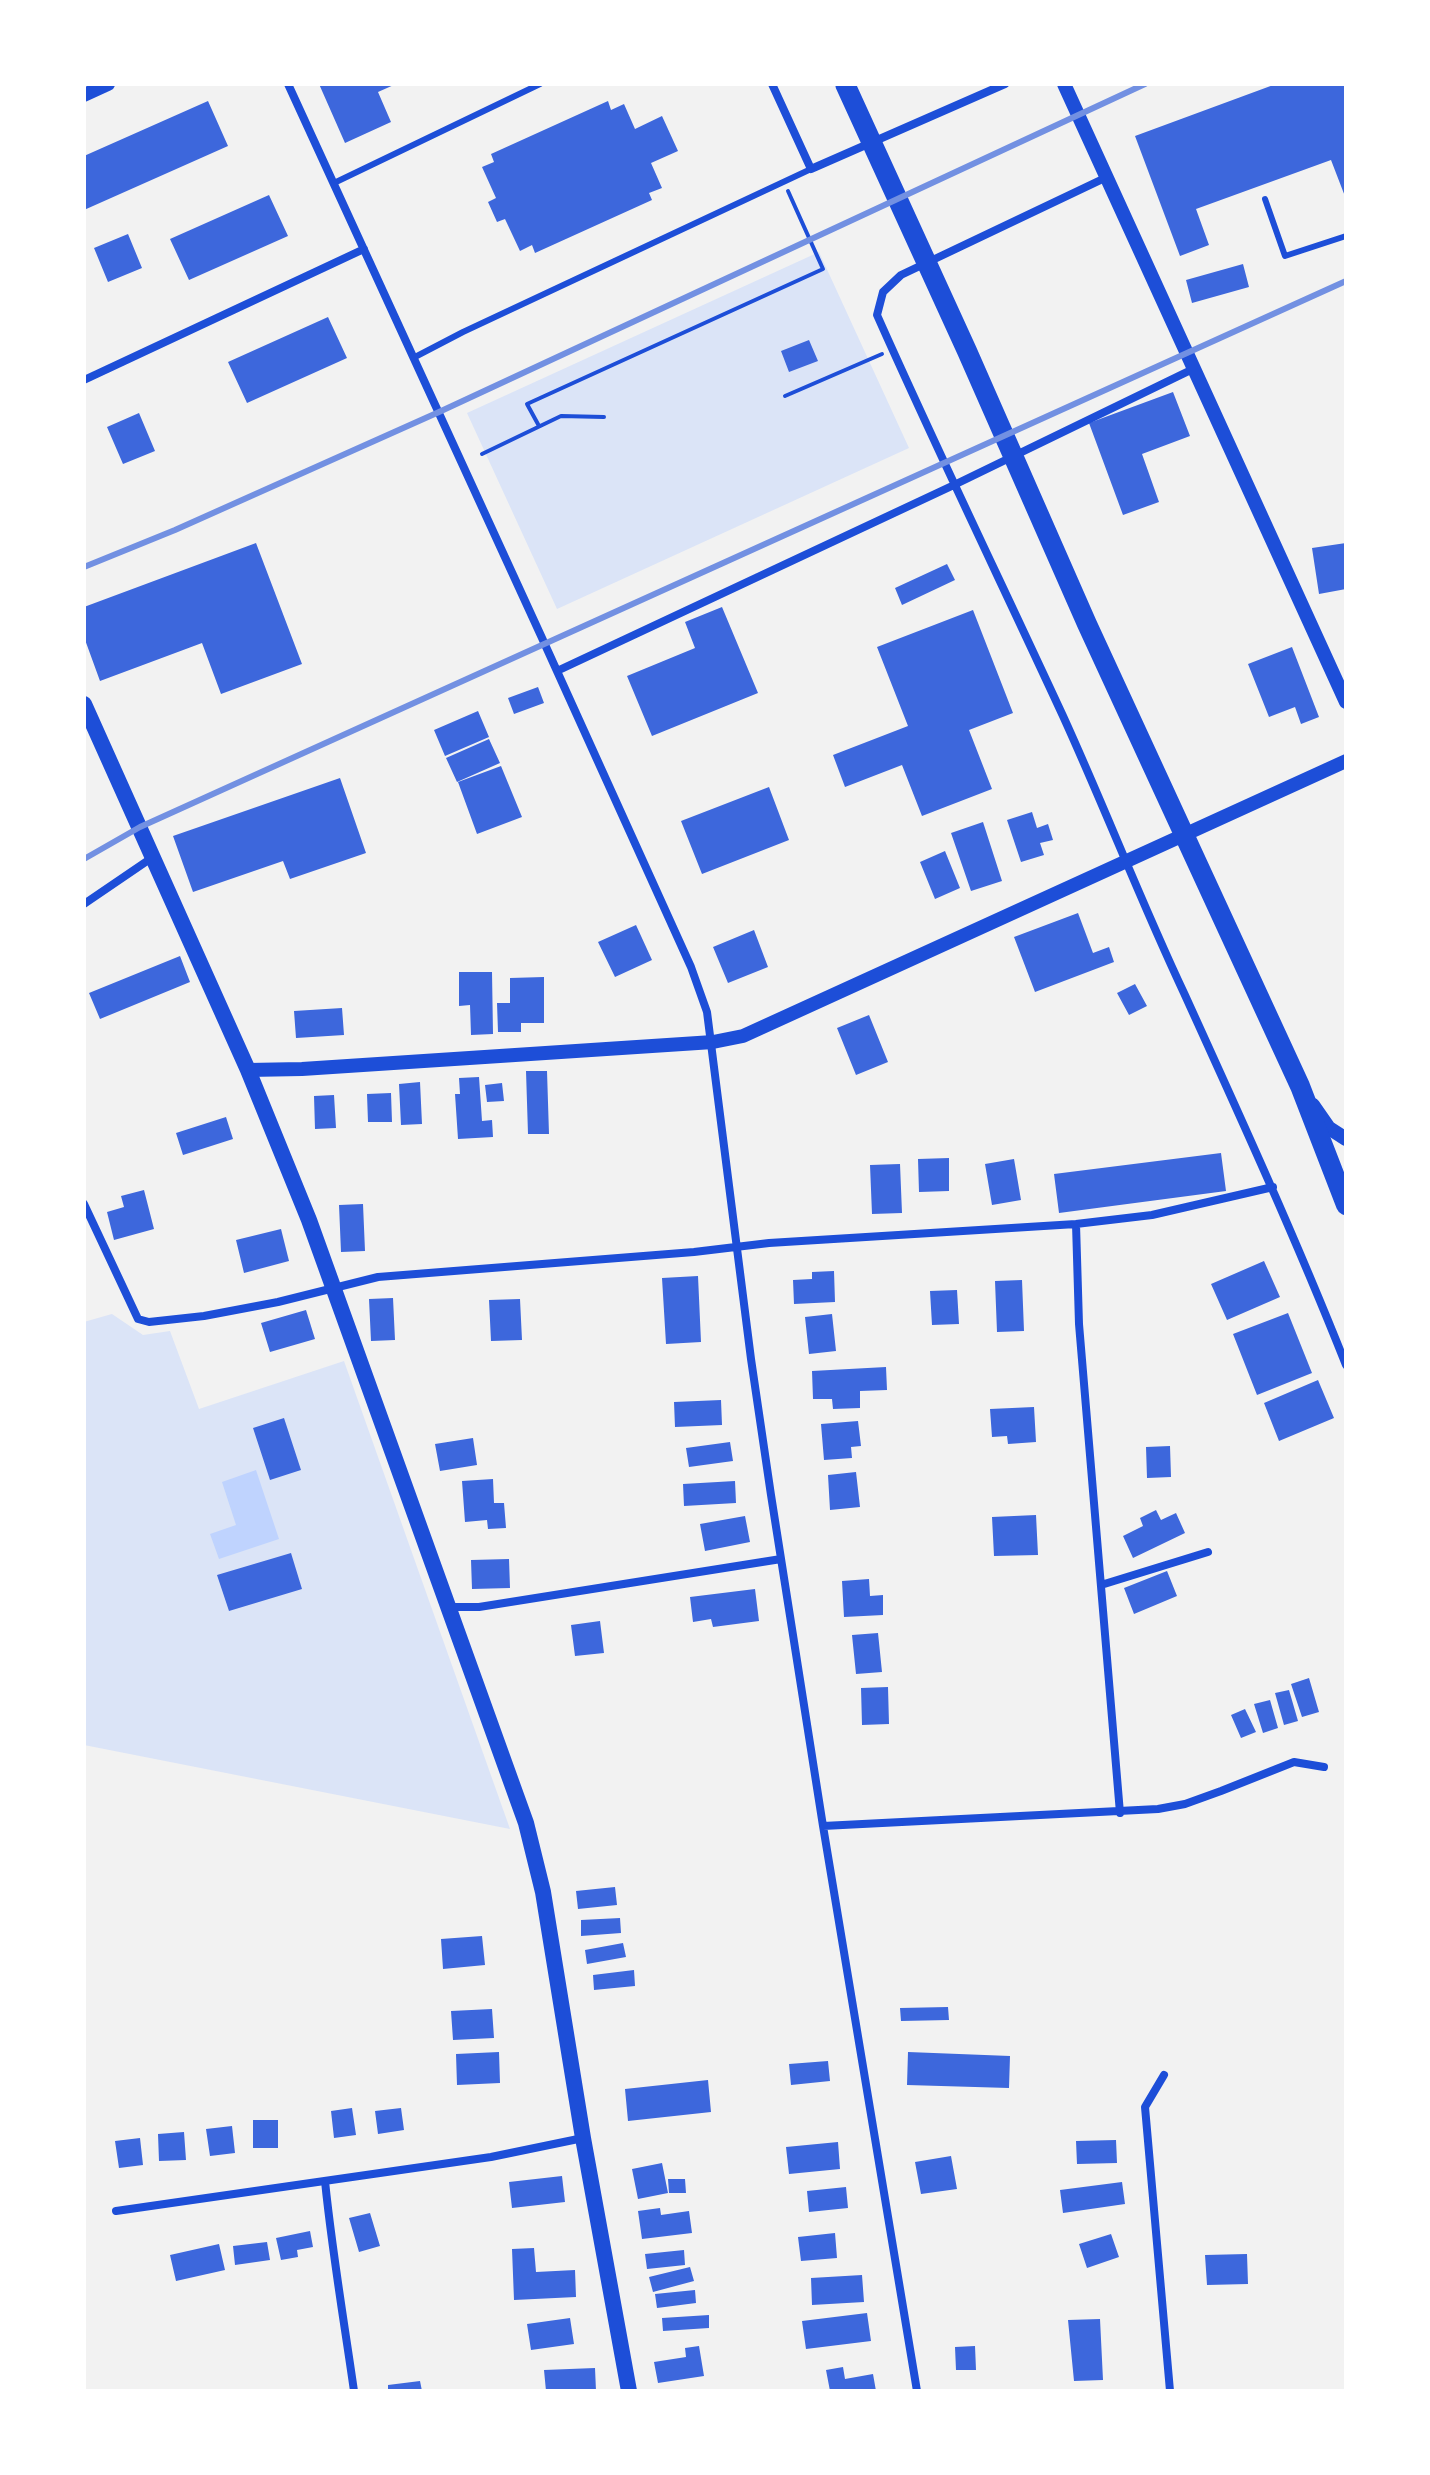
<!DOCTYPE html>
<style>
body{margin:0}
#map{position:relative;width:1430px;height:2475px;overflow:hidden;background:#f2f2f2;font-family:"Roboto Serif",serif}
canvas{display:block}
.frame{position:absolute;inset:0;border:86px solid #fff;pointer-events:none}
</style>
<div id="map">
<canvas width="1430" height="2475"></canvas>
<div class="frame"></div>
</div>
<script>
const c = document.querySelector('canvas').getContext('2d');
c.lineJoin = 'round';
function fillPath(path, color) {
  c.fillStyle = color;
  c.fill(path, 'evenodd');
}
function trace(path, color, width, dash) {
  c.strokeStyle = color;
  c.lineWidth = width;
  c.lineCap = dash ? 'butt' : 'round';
  c.setLineDash(dash || []);
  c.stroke(path);
}
fillPath(new Path2D(`
 M819 252 909 448 557 609 467 413Z
 M112 1314 143 1335 170 1331 199 1409 344 1361 510 1829 84 1745V1322Z`), '#dbe4f7');
fillPath(new Path2D(`
 M256 1470 279 1539 219 1559 210 1534 236 1525 222 1482Z`), '#bfd3fe');
fillPath(new Path2D(`
 M319 84H396L378 92 391 122 345 143Z
 M1276 84H1346V199L1331 160 1196 209 1209 245 1180 256 1135 136Z
 M208 101 228 146 84 210V156Z
 M608 101 611 110 624 104 635 129 662 116 678 151 651 163 662 188 649 193 652 200 535 253 532 245 520 251 505 219 497 222 488 202 496 198 482 167 494 162 491 154Z
 M269 195 288 236 189 280 170 239Z
 M128 234 142 268 108 282 94 248Z
 M1243 264 1249 287 1192 303 1186 280Z
 M328 317 347 358 247 403 228 362Z
 M809 340 818 361 789 372 781 351Z
 M1173 392 1190 436 1142 454 1159 502 1123 515 1089 423Z
 M139 413 155 451 123 464 107 427Z
 M256 543 302 664 221 694 202 643 100 681 84 637V607Z
 M1346 543V589L1319 594 1312 548Z
 M947 564 955 580 902 605 895 588Z
 M722 607 758 693 652 736 627 676 695 648 685 622Z
 M973 610 1013 713 969 730 992 789 922 816 902 765 845 787 833 755 908 726 877 647Z
 M1292 647 1319 717 1301 724 1295 707 1269 717 1248 664Z
 M538 687 544 703 514 714 508 698Z
 M478 711 489 737 445 756 434 730Z
 M489 739 500 763 457 782 446 758Z
 M501 766 522 817 477 834 458 782Z
 M340 778 366 853 290 879 283 861 193 892 173 836Z
 M769 787 789 840 702 874 681 821Z
 M1032 812 1037 828 1048 824 1053 840 1040 843 1044 855 1021 862 1007 820Z
 M983 822 1002 881 971 891 951 833Z
 M945 851 960 888 935 899 920 862Z
 M1078 913 1093 953 1109 947 1114 962 1035 992 1014 937Z
 M636 925 652 960 615 977 598 942Z
 M754 930 768 967 728 983 713 947Z
 M180 956 190 982 100 1019 89 993Z
 M459 972H492L493 1034 471 1035 470 1005 459 1006Z
 M544 977V1023H521V1032H498L497 1003H510V978Z
 M1135 984 1147 1006 1129 1015 1117 993Z
 M342 1008 344 1035 296 1038 294 1011Z
 M869 1015 888 1062 856 1075 837 1028Z
 M526 1071H547L549 1134H528Z
 M479 1077 482 1121 492 1120 493 1137 458 1139 455 1094H460L459 1078Z
 M420 1082 422 1124 401 1125 399 1084Z
 M502 1083 504 1101 487 1102 485 1085Z
 M391 1093 392 1122H368L367 1094Z
 M334 1095 336 1128 315 1129 314 1096Z
 M226 1117 233 1139 183 1155 176 1133Z
 M1221 1153 1226 1191 1059 1213 1054 1174Z
 M949 1158V1191L919 1192 918 1159Z
 M1014 1159 1021 1200 992 1205 985 1164Z
 M900 1164 902 1213 872 1214 870 1165Z
 M144 1190 154 1229 114 1240 107 1212 124 1207 121 1196Z
 M363 1204 365 1251 341 1252 339 1205Z
 M281 1229 289 1261 244 1273 236 1240Z
 M1264 1261 1280 1297 1227 1320 1211 1284Z
 M834 1271 835 1302 794 1304 793 1280 812 1279V1272Z
 M698 1276 701 1342 666 1344 662 1278Z
 M1022 1280 1024 1331 997 1332 995 1281Z
 M957 1290 959 1324 932 1325 930 1291Z
 M393 1298 395 1340 371 1341 369 1299Z
 M520 1299 522 1340 491 1341 489 1300Z
 M306 1310 315 1339 270 1352 261 1323Z
 M1288 1313 1312 1373 1257 1395 1233 1334Z
 M832 1314 836 1351 809 1354 805 1317Z
 M886 1367 887 1390 860 1391V1408L833 1409 832 1399H813L812 1371Z
 M1318 1380 1334 1418 1279 1441 1264 1403Z
 M721 1400 722 1425 675 1427 674 1402Z
 M1034 1407 1036 1442 1008 1444 1007 1436 992 1437 990 1409Z
 M284 1418 301 1470 270 1480 253 1428Z
 M858 1421 861 1446 851 1447 852 1458 824 1460 821 1424Z
 M473 1438 477 1465 440 1471 435 1444Z
 M730 1442 733 1461 689 1467 686 1448Z
 M1170 1446 1171 1477 1147 1478 1146 1447Z
 M856 1472 860 1507 830 1510 828 1475Z
 M493 1479 494 1503H504L506 1528 488 1529 487 1520 465 1522 462 1481Z
 M735 1481 736 1503 684 1506 683 1484Z
 M1156 1510 1161 1520 1176 1513 1185 1533 1133 1558 1123 1536 1143 1526 1140 1518Z
 M1036 1515 1038 1555 994 1556 992 1517Z
 M745 1516 750 1542 705 1551 700 1524Z
 M291 1553 302 1589 229 1611 217 1575Z
 M509 1559 510 1588 472 1589 471 1560Z
 M1167 1571 1177 1596 1134 1614 1124 1588Z
 M869 1579 870 1596 883 1595V1615L844 1617 842 1581Z
 M755 1589 759 1621 713 1627 711 1619 693 1622 690 1597Z
 M600 1621 604 1653 575 1656 571 1625Z
 M878 1633 882 1672 856 1674 852 1635Z
 M1309 1678 1319 1712 1302 1717 1291 1684Z
 M888 1687 889 1724 862 1725 861 1688Z
 M1289 1690 1298 1721 1284 1725 1275 1693Z
 M1270 1700 1278 1728 1263 1733 1254 1704Z
 M1245 1709 1256 1732 1241 1738 1231 1715Z
 M615 1887 617 1905 578 1909 576 1891Z
 M620 1918 621 1933 581 1936V1920Z
 M482 1936 485 1965 443 1969 441 1939Z
 M623 1943 626 1957 587 1964 585 1950Z
 M634 1970 635 1986 594 1990 593 1975Z
 M948 2007 949 2020 901 2021 900 2008Z
 M492 2009 494 2038 453 2040 451 2011Z
 M499 2052 500 2083 457 2085 456 2054Z
 M908 2052 1010 2056 1009 2088 907 2085Z
 M828 2061 830 2081 791 2085 789 2064Z
 M708 2080 711 2112 628 2121 625 2089Z
 M352 2108 356 2135 334 2138 331 2111Z
 M401 2108 404 2130 378 2134 375 2111Z
 M253 2120H278V2148H253Z
 M232 2126 235 2153 210 2156 206 2129Z
 M184 2132 186 2160 159 2161 158 2134Z
 M140 2138 143 2165 119 2168 115 2141Z
 M1116 2140 1117 2163 1077 2164 1076 2141Z
 M838 2142 840 2169 789 2174 786 2147Z
 M951 2156 957 2189 921 2194 915 2162Z
 M662 2163 668 2193 638 2199 632 2169Z
 M562 2176 565 2202 512 2208 509 2182Z
 M668 2179H685L686 2193H669Z
 M1122 2182 1125 2204 1063 2213 1060 2190Z
 M846 2187 848 2208 809 2212 807 2191Z
 M660 2208 661 2215 689 2211 692 2233 642 2239 638 2211Z
 M370 2213 380 2246 359 2252 349 2218Z
 M310 2231 313 2247 297 2250 298 2257 281 2260 276 2238Z
 M835 2233 837 2258 801 2261 798 2237Z
 M1111 2234 1119 2257 1087 2268 1079 2244Z
 M267 2242 270 2260 235 2265 233 2246Z
 M219 2244 225 2270 176 2281 170 2255Z
 M534 2248 536 2272 575 2270 576 2297 514 2300 512 2249Z
 M684 2250 685 2265 647 2269 645 2254Z
 M1247 2254 1248 2284 1207 2285 1205 2255Z
 M690 2267 694 2281 653 2292 649 2277Z
 M862 2275 864 2302 812 2305 811 2278Z
 M695 2290 696 2303 657 2308 655 2294Z
 M867 2313 871 2341 806 2349 802 2321Z
 M709 2315V2328L663 2331 662 2318Z
 M570 2318 574 2344 531 2350 527 2324Z
 M1100 2319 1103 2380 1074 2381 1068 2320Z
 M699 2346 704 2376 658 2383 654 2362 686 2357 685 2348Z
 M975 2346 976 2370H956L955 2347Z
 M843 2367 845 2379 873 2374 876 2391H830L826 2370Z
 M595 2368 596 2391H546L544 2370Z
 M420 2381 422 2391H388V2385Z`), '#3d67dc');
trace(new Path2D(`
 M785 396 882 354
 M539 426 527 404 823 269 788 191
 M482 454 561 416 604 417`), '#1d4ed8', 4);
trace(new Path2D(`
 M334 183 540 84
 M1265 199 1285 256 1346 236
 M415 357 463 332 811 169`), '#1d4ed8', 6);
trace(new Path2D(`
 M288 84C424 378 558 672 691 967L707 1012 751 1359 771 1495 823 1826 917 2391
 M772 84 811 169 1005 84
 M1107 177 901 275 883 292 877 315C937 450 1001 582 1063 716 1105 808 1141 902 1184 993 1240 1116 1296 1239 1346 1365
 M84 380 364 249
 M557 671 954 485 1193 369
 M84 904 153 857
 M84 1204 138 1319 149 1322 204 1316 278 1302 378 1277 694 1252 769 1243 1076 1224 1152 1215 1273 1187
 M1076 1224 1079 1324 1120 1813
 M1101 1585 1208 1552
 M450 1607H479L781 1559
 M823 1826 1158 1809 1185 1804 1221 1791 1294 1762 1324 1767
 M1164 2075 1145 2107 1170 2391
 M325 2181C332 2251 344 2321 354 2391
 M116 2211 491 2157 583 2138`), '#1d4ed8', 8);
trace(new Path2D(`
 M1064 84 1346 702
 M84 95 108 84
 M248 1070 302 1069 713 1042 743 1036 1346 761
 M1313 1105 1329 1128 1346 1139`), '#1d4ed8', 14);
trace(new Path2D(`
 M84 704 248 1070 309 1220 526 1823 543 1892 583 2138 629 2391`), '#1d4ed8', 16);
trace(new Path2D(`
 M845 84 967 351 1087 624 1300 1086 1346 1205`), '#1d4ed8', 20);
trace(new Path2D(`
 M84 567 175 530 439 412 1145 84
 M84 859 140 827 1346 281`), '#7290e2', 6);
</script>
